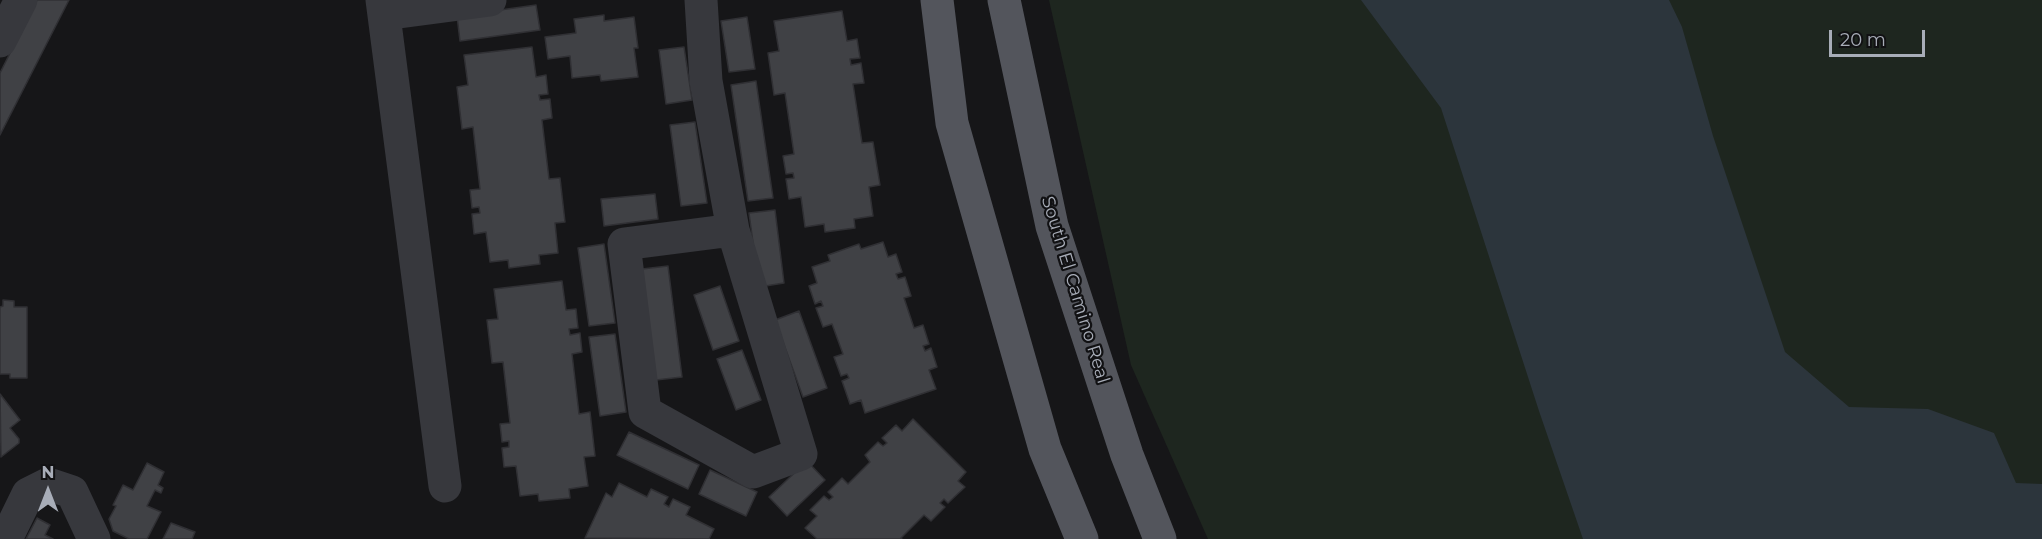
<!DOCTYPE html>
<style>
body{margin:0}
#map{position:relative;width:2042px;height:539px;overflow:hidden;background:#161618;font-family:Montserrat,sans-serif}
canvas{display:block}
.north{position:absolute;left:18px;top:461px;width:60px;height:60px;-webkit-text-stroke:4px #111113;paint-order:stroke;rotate:0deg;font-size:16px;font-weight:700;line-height:24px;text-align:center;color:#a8adb8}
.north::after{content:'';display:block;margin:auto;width:21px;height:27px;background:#a8adb8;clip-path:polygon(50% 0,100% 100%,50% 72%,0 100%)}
.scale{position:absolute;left:1829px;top:30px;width:96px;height:27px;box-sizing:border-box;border:3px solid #a8adb8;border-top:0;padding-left:8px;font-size:18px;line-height:21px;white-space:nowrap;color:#a8adb8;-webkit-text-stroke:4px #111113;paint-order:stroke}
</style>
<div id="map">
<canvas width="2042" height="539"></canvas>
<div class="north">N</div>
<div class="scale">20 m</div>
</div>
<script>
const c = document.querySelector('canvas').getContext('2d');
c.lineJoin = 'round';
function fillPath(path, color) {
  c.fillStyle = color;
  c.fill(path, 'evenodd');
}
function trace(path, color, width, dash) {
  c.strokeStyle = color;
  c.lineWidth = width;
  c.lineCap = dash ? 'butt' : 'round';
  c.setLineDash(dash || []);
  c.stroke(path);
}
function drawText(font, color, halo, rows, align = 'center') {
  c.font = font + ' Montserrat,sans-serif';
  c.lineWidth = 4.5;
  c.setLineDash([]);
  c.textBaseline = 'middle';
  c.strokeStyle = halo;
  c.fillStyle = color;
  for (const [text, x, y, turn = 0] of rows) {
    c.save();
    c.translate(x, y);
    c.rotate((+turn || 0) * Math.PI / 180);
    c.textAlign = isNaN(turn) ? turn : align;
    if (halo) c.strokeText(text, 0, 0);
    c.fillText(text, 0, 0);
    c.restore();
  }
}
fillPath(new Path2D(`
 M1049 0H2042V539H1208L1131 365Z`), '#1e261f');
fillPath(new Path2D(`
 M1361 0H1669L1682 27 1713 136 1785 352 1849 407 1928 409 1994 433 2016 483 2042 484V539H1583L1539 411 1441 108Z`), '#2c353c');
const building = new Path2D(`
 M37 0H69L0 135V73Z
 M536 5 540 30 460 41 457 16Z
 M842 11 847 41 857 39 860 58 850 59 851 65 861 63 864 83 853 84 862 143 873 142 880 185 869 187 873 216 854 219 855 228 825 232 824 224 805 227 801 197 789 199 786 179 794 178 793 173 786 174 783 156 794 154 785 93 774 95 768 53 779 51 774 21Z
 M604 15V21L634 17 638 48H634L638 77 601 81 600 75 572 78 570 56 548 59 545 37 576 33 574 19Z
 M747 17 755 69 729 72 721 21Z
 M532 47 536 77 546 75 548 94 539 95 540 100 550 99 552 118 542 120 549 179 560 178 565 222 555 223 558 253 539 255 540 264 509 268 508 260 490 262 486 232 474 234 472 214 480 213 479 207 472 208 470 190 480 189 473 127 462 129 457 87 468 85 464 55Z
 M684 47 692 100 666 104 659 50Z
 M756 81 773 198 748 201 731 85Z
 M695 122 707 203 681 206 670 125Z
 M655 194 658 219 604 226 601 199Z
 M775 210 784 283 759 287 749 213Z
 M883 242 888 257 896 254 902 272 896 274 898 279 905 277 911 296 904 298 914 328 923 325 929 344 923 346 925 351 931 348 937 367 929 370 936 389 865 413 861 400 850 404 842 381 849 378 847 374 841 376 834 357 843 354 832 324 823 327 816 308 823 306 821 301 815 304 809 286 817 283 812 267 830 261 828 255 859 244 861 249Z
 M604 244 615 323 589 326 578 248Z
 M668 266 682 377 656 380 642 269Z
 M562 281 566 310 576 309 578 328 569 329 570 335 580 333 582 352 572 354 579 414 590 412 595 456 584 457 588 486 569 489 570 498 539 501 538 494 520 496 516 466 504 467 502 448 509 447V441L502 442 500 424 510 423 503 362 492 363 487 320 498 319 494 289Z
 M720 286 739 341 713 350 694 295Z
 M3 300 14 301V307H27V378H10V374H0V307L3 306Z
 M799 311 827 388 803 397 775 320Z
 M615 334 626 412 600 416 589 337Z
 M742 350 761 400 736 410 717 359Z
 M0 394 20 420 10 428 19 439V443L1 457Z
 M913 419 966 472 958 481 965 487 948 503 944 499 940 503 945 507 931 521 924 515 901 538 902 539H817L805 528 817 516 810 510 824 496 829 500 833 497 828 492 842 478 848 484 870 462 865 455 878 442 883 446 887 443 882 438 896 425 902 431Z
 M629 432 699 465 688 489 617 455Z
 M807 461 825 480 787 516 769 497Z
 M147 463 164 472 158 485 163 488 161 493 155 490 147 506 161 512 147 539H129L113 531 109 519 116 506 113 505 123 485 133 490Z
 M710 470 757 492 746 516 699 494Z
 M619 483 647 497 651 489 668 497 664 504 669 507 673 499 690 507 686 515 714 529 709 539 585 538 606 493 612 497Z
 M37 518 50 525 45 535 53 539H26Z
 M171 523 195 532 192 539H163Z`);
fillPath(building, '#404145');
trace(building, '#303034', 1.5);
trace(new Path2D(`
 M382 0 445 486
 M701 0 706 81 733 230
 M384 14 490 0
 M0 41 21 0
 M733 230 801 454 753 472 645 412 624 244Z
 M6 539 28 494 48 484 72 492 94 539`), '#37383d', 33);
trace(new Path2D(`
 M937 0 952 123 1045 449 1082 539
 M1004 0 1052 226 1127 455 1160 539`), '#53555c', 33);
drawText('18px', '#a8adb8', '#111113', [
 ["South El Camino Real",1075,290,73]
]);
</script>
